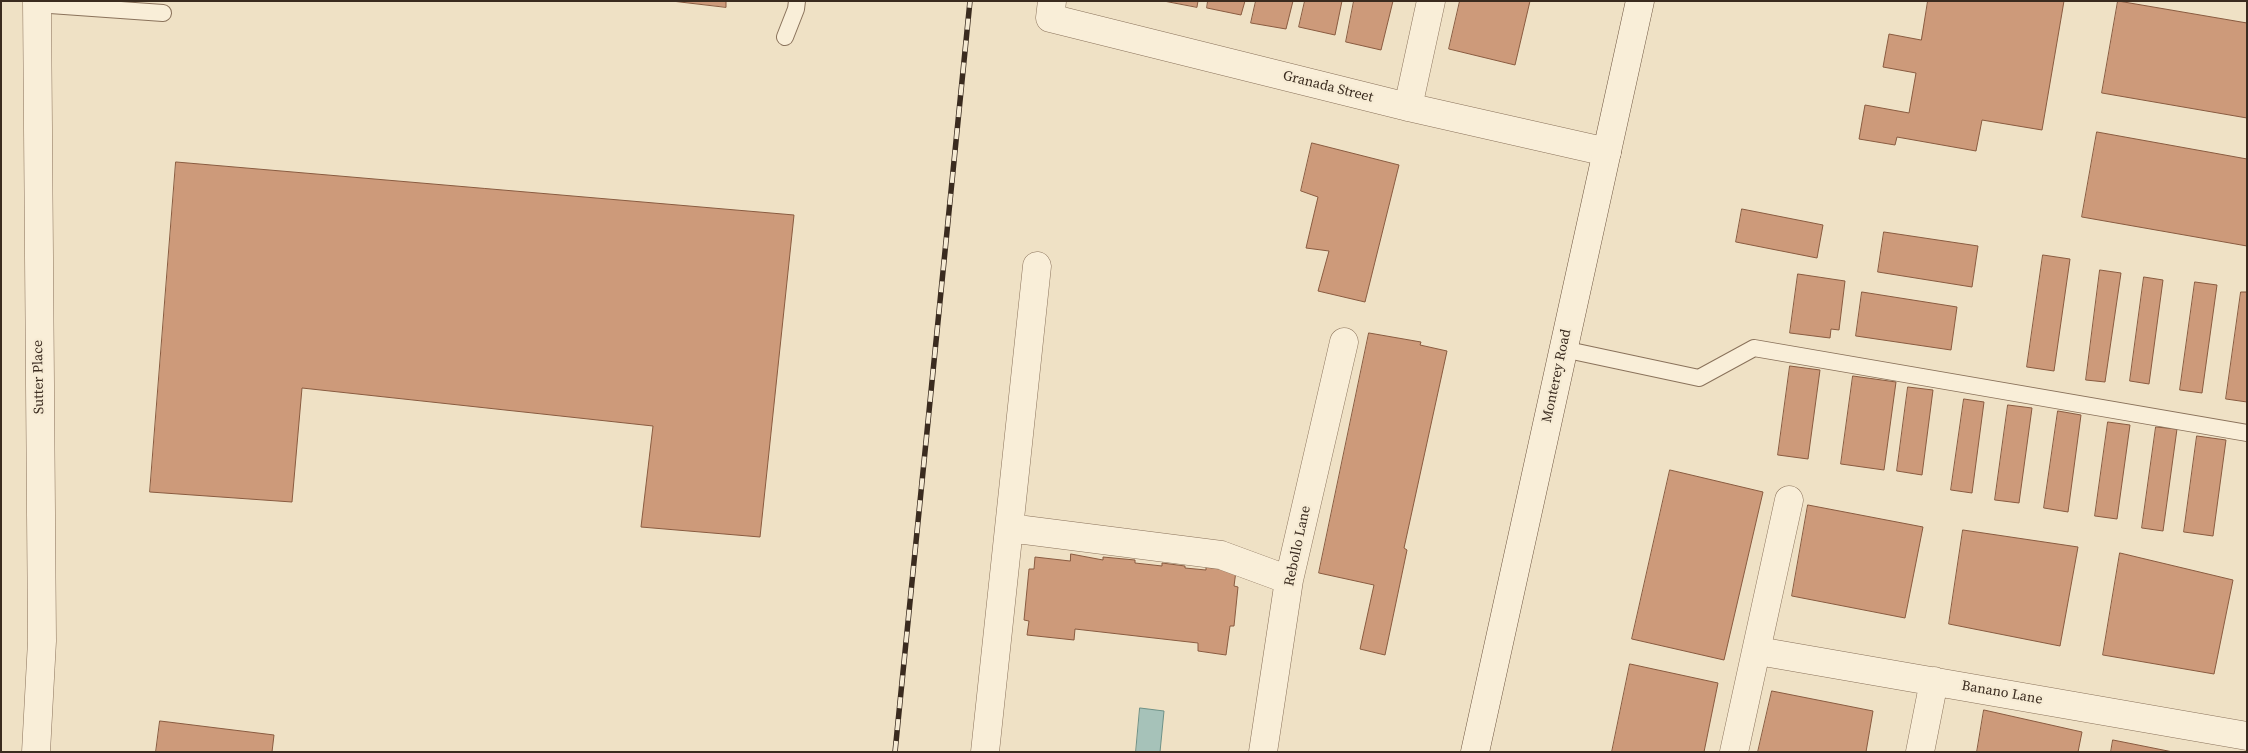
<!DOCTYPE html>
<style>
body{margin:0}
#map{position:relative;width:2248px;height:753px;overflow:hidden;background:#efe1c5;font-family:"Source Serif 4",serif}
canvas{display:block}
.frame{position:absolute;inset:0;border:2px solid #3a2b1f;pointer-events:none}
</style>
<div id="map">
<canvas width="2248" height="753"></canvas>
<div class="frame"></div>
</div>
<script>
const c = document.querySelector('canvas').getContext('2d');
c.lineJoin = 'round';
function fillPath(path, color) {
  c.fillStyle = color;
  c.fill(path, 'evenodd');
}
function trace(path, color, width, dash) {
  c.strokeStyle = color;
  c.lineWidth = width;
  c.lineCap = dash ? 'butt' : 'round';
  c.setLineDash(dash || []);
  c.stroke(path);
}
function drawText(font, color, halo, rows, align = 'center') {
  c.font = font + ' "Source Serif 4",serif';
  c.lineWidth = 4.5;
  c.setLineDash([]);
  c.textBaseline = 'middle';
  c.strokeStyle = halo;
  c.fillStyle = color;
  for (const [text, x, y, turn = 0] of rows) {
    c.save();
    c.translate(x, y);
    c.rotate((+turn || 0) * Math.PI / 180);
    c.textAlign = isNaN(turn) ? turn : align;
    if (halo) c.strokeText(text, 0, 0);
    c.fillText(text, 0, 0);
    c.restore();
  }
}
const water = new Path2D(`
 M1140 708 1164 711 1160 752H1136Z`);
fillPath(water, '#a6c2b9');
trace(water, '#6d9187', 1);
const building = new Path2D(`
 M672 1H726V7Z
 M1164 1H1198L1197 7Z
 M1208 1H1245L1241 15 1207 8Z
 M1256 1H1293L1286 29 1251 23Z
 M1305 1H1342L1335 35 1299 27Z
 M1354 1H1393L1381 50 1346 42Z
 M1460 1H1530L1515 65 1449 49Z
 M1928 1H2064L2042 130 1982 120 1976 151 1897 137 1895 145 1859 139 1865 105 1909 113 1916 73 1883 67 1889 34 1921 40Z
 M2118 1 2247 23V118L2102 93Z
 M2097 132 2247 159V246L2082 217Z
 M1312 143 1399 165 1365 302 1318 291 1329 251 1306 248 1318 197 1301 191Z
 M176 162 794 215 760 537 641 527 653 426 302 388 292 502 150 492Z
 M1742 209 1823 225 1817 258 1736 242Z
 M1884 232 1978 246 1972 287 1878 272Z
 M2043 255 2070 259 2054 371 2027 367Z
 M2100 270 2121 273 2105 382 2086 380Z
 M1798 274 1845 281 1839 330 1831 329 1830 338 1790 333Z
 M2144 277 2163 280 2149 384 2130 381Z
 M2195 282 2217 285 2202 393 2180 390Z
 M1862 292 1957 307 1951 350 1856 336Z
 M2241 292H2247V402L2226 399Z
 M1369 333 1421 342 1420 345 1447 351 1404 548 1407 550 1385 655 1360 649 1374 585 1319 573Z
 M1790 366 1820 370 1808 459 1778 455Z
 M1853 376 1896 382 1884 470 1841 464Z
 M1908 387 1933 390 1922 475 1897 471Z
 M1964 399 1984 402 1972 493 1951 490Z
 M2008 405 2032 408 2019 503 1995 500Z
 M2058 411 2081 415 2068 512 2044 508Z
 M2108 422 2130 425 2117 519 2095 516Z
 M2156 427 2177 429 2163 531 2142 528Z
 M2197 436 2226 440 2213 536 2184 532Z
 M1670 470 1763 492 1724 660 1632 639Z
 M1808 505 1923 527 1905 618 1792 596Z
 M1963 530 2078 547 2060 646 1949 624Z
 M2120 553 2233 580 2214 674 2103 655Z
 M1071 554 1103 560V557L1135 560V563L1162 566V563L1185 566V568L1206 570V567L1236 571 1234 586 1238 587 1234 626H1230L1226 655 1198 651V643L1075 629 1074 640 1027 635 1029 621 1024 620 1029 569H1034L1035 557 1070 561Z
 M1630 664 1718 683 1704 752H1612Z
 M1772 691 1873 711 1866 752H1758Z
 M1984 710 2082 732 2078 752H1977Z
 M160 721 274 735 272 752H156Z
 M2113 740 2173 752H2111Z`);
fillPath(building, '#cd9a7a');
trace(building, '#895b40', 1);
const service = new Path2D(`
 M36 4 163 13
 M785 37 796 9 797 1
 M1563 349 1699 378 1754 348 2247 433`);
const minor = new Path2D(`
 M1052 1 1050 18 1408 107 1607 152
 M1408 107 1431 1
 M1037 266 1009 528 1221 555 1289 580
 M1758 651 2247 736
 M36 752 42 641 37 1
 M985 752 1009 528
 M1263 752 1289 580 1344 342
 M1734 752 1789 500
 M1920 752 1934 681`);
const secondary = new Path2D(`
 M1475 752 1640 1`);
trace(service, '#8a725b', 18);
trace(minor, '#8a725b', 29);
trace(secondary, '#6c533e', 29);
trace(service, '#f9eed8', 16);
trace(minor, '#f9eed8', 28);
trace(secondary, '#f9eed8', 28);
const rail = new Path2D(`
 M895 752 970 1`);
trace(rail, '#3a2b1f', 5.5);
trace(rail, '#f6ebd4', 4, [11]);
drawText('14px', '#3a2b1f', '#f6ebd4', [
 ["Granada Street",1328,87,14],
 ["Monterey Road",1557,376,-78],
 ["Sutter Place",39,377,-91],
 ["Rebollo Lane",1298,546,-78],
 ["Banano Lane",2002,693,10]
]);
</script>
